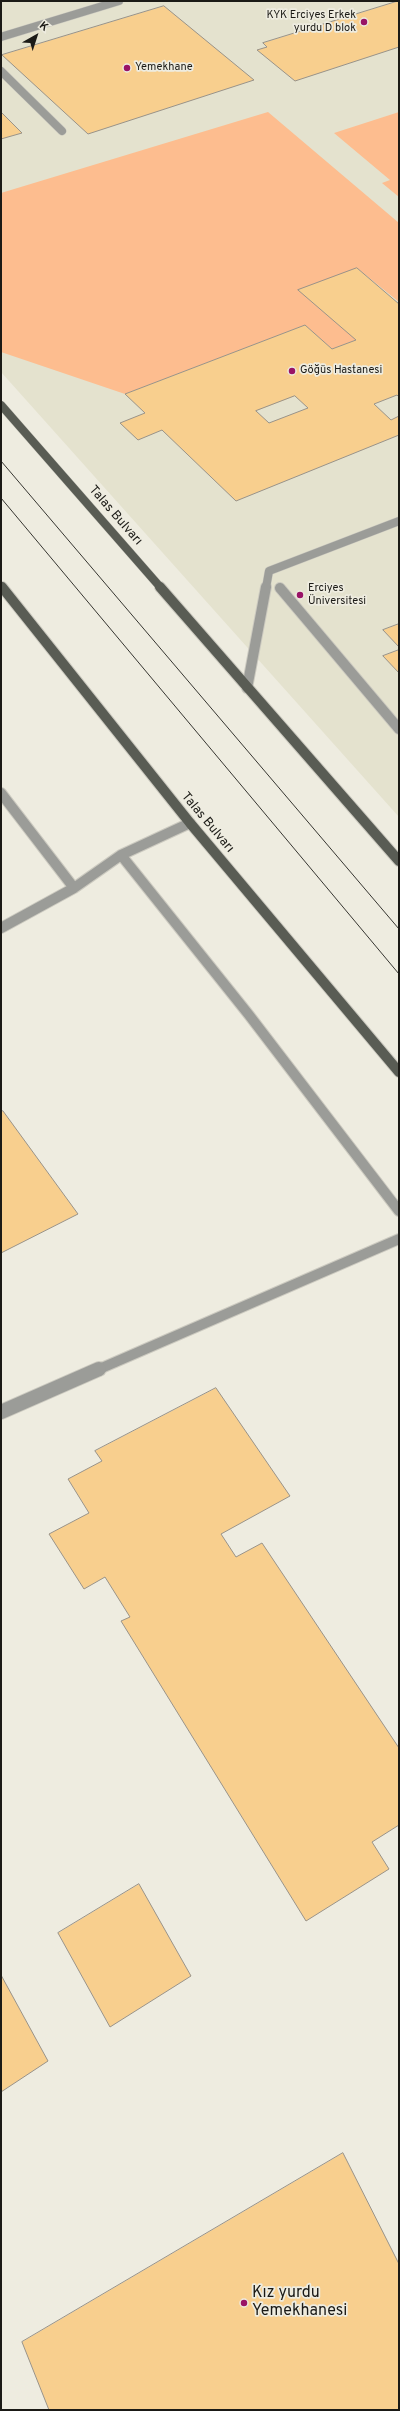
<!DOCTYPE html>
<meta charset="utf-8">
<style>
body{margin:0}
#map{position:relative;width:400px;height:2411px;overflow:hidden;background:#eeece0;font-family:Overpass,sans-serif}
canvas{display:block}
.frame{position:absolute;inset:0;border:2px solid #1b1a16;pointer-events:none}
.north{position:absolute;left:16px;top:16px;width:40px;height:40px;-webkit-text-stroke:3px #eeece0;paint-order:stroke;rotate:39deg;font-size:11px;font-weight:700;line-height:16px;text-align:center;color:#1b1a16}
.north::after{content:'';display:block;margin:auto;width:14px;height:18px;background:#1b1a16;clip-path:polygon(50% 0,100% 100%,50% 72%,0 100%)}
</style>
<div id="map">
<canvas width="400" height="2411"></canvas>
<div class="frame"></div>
<div class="north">K</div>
</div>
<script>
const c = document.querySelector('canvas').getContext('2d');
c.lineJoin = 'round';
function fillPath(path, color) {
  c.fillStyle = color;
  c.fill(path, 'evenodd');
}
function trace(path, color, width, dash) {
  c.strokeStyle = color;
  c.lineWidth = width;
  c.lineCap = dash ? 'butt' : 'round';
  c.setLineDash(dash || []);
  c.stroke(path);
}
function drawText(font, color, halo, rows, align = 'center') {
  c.font = font + ' Overpass,sans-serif';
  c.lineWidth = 3.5;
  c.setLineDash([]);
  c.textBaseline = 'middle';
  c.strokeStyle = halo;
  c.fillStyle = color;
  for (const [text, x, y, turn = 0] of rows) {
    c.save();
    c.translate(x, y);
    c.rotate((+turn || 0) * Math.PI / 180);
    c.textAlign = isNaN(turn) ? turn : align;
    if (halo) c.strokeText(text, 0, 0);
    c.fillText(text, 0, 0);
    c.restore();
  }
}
fillPath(new Path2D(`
 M1 1H399V817L1 372Z`), '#e4e2ce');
fillPath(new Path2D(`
 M268 112 399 223V302L357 268 356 340 332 349 305 325 125 394 1 352V193Z
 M399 112V197L382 183 390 180 334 133Z`), '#fdbd8f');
const building = new Path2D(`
 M399 1V47L295 81 257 50 267 47 263 43Z
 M164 6 254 80 88 134 2 55Z
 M1 112 22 133 1 139Z
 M357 268 399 304V397L397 395 374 404 391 420 399 416V435L236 501 162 430 138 440 120 423 145 413 125 394 305 325 332 349 356 340 298 290ZM295 396 308 408 269 423 256 411Z
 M399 624V647L383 630Z
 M399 650V673L383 656Z
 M3 1111 78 1214 1 1253V1112Z
 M216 1388 290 1496 221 1534 236 1557 262 1543 399 1748V1825L372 1842 389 1869 306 1921 121 1621 130 1617 105 1577 84 1589 49 1534 89 1513 68 1479 102 1461 95 1451Z
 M139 1884 191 1976 110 2027 58 1933Z
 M1 1975 48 2061 1 2092Z
 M343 2153 399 2264V2410H49L22 2342Z`);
fillPath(building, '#f8cf8e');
trace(building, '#999389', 1);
const service = new Path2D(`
 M280 588 399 729`);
const minorFar2 = new Path2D(`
 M1 37 119 1
 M1 71 62 131
 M266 588 269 571 399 521`);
const minorFar1 = new Path2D(`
 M247 688 266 587
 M1 793 74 888
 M121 855 249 1015 399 1211
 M1 928 74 888 121 855 190 823
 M97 1370 399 1239`);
const minor = new Path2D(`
 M1 1412 99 1369`);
const primaryFar1 = new Path2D(`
 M1 405 161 588
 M1 586 3 588`);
const primary = new Path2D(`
 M2 587 190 823 399 1072
 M160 587 399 861`);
trace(service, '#cccac0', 12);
trace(minorFar2, '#cccac0', 9);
trace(minorFar1, '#cccac0', 12);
trace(minor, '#cccac0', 16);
trace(primaryFar1, '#cccac0', 9);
trace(primary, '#cccac0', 12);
trace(service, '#9b9c98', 10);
trace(minorFar2, '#9b9c98', 8);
trace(minorFar1, '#9b9c98', 10);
trace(minor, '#9b9c98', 14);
trace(primaryFar1, '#595c54', 8);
trace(primary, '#595c54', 10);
trace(new Path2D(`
 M1 461 399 929
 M1 498 399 974`), '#373631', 1);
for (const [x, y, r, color] of [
 [364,22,4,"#991366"],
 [127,68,4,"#991366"],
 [292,371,4,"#991366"],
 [300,595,4,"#991366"],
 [244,2303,4,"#991366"]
]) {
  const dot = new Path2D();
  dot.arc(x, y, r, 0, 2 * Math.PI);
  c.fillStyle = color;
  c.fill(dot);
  trace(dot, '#eeece0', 1.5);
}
drawText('11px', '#1b1a16', '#eeece0', [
 ["KYK Erciyes Erkek",356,16,"right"],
 ["yurdu D blok",356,29,"right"],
 ["Yemekhane",135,68],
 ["Göğüs Hastanesi",300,371],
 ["Erciyes",308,589],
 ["Üniversitesi",308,602]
], 'left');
drawText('13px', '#1b1a16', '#eeece0', [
 ["Talas Bulvarı",115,516,49],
 ["Talas Bulvarı",207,823,50]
]);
drawText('16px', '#1b1a16', '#eeece0', [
 ["Kız yurdu",252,2294],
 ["Yemekhanesi",252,2312]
], 'left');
</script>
